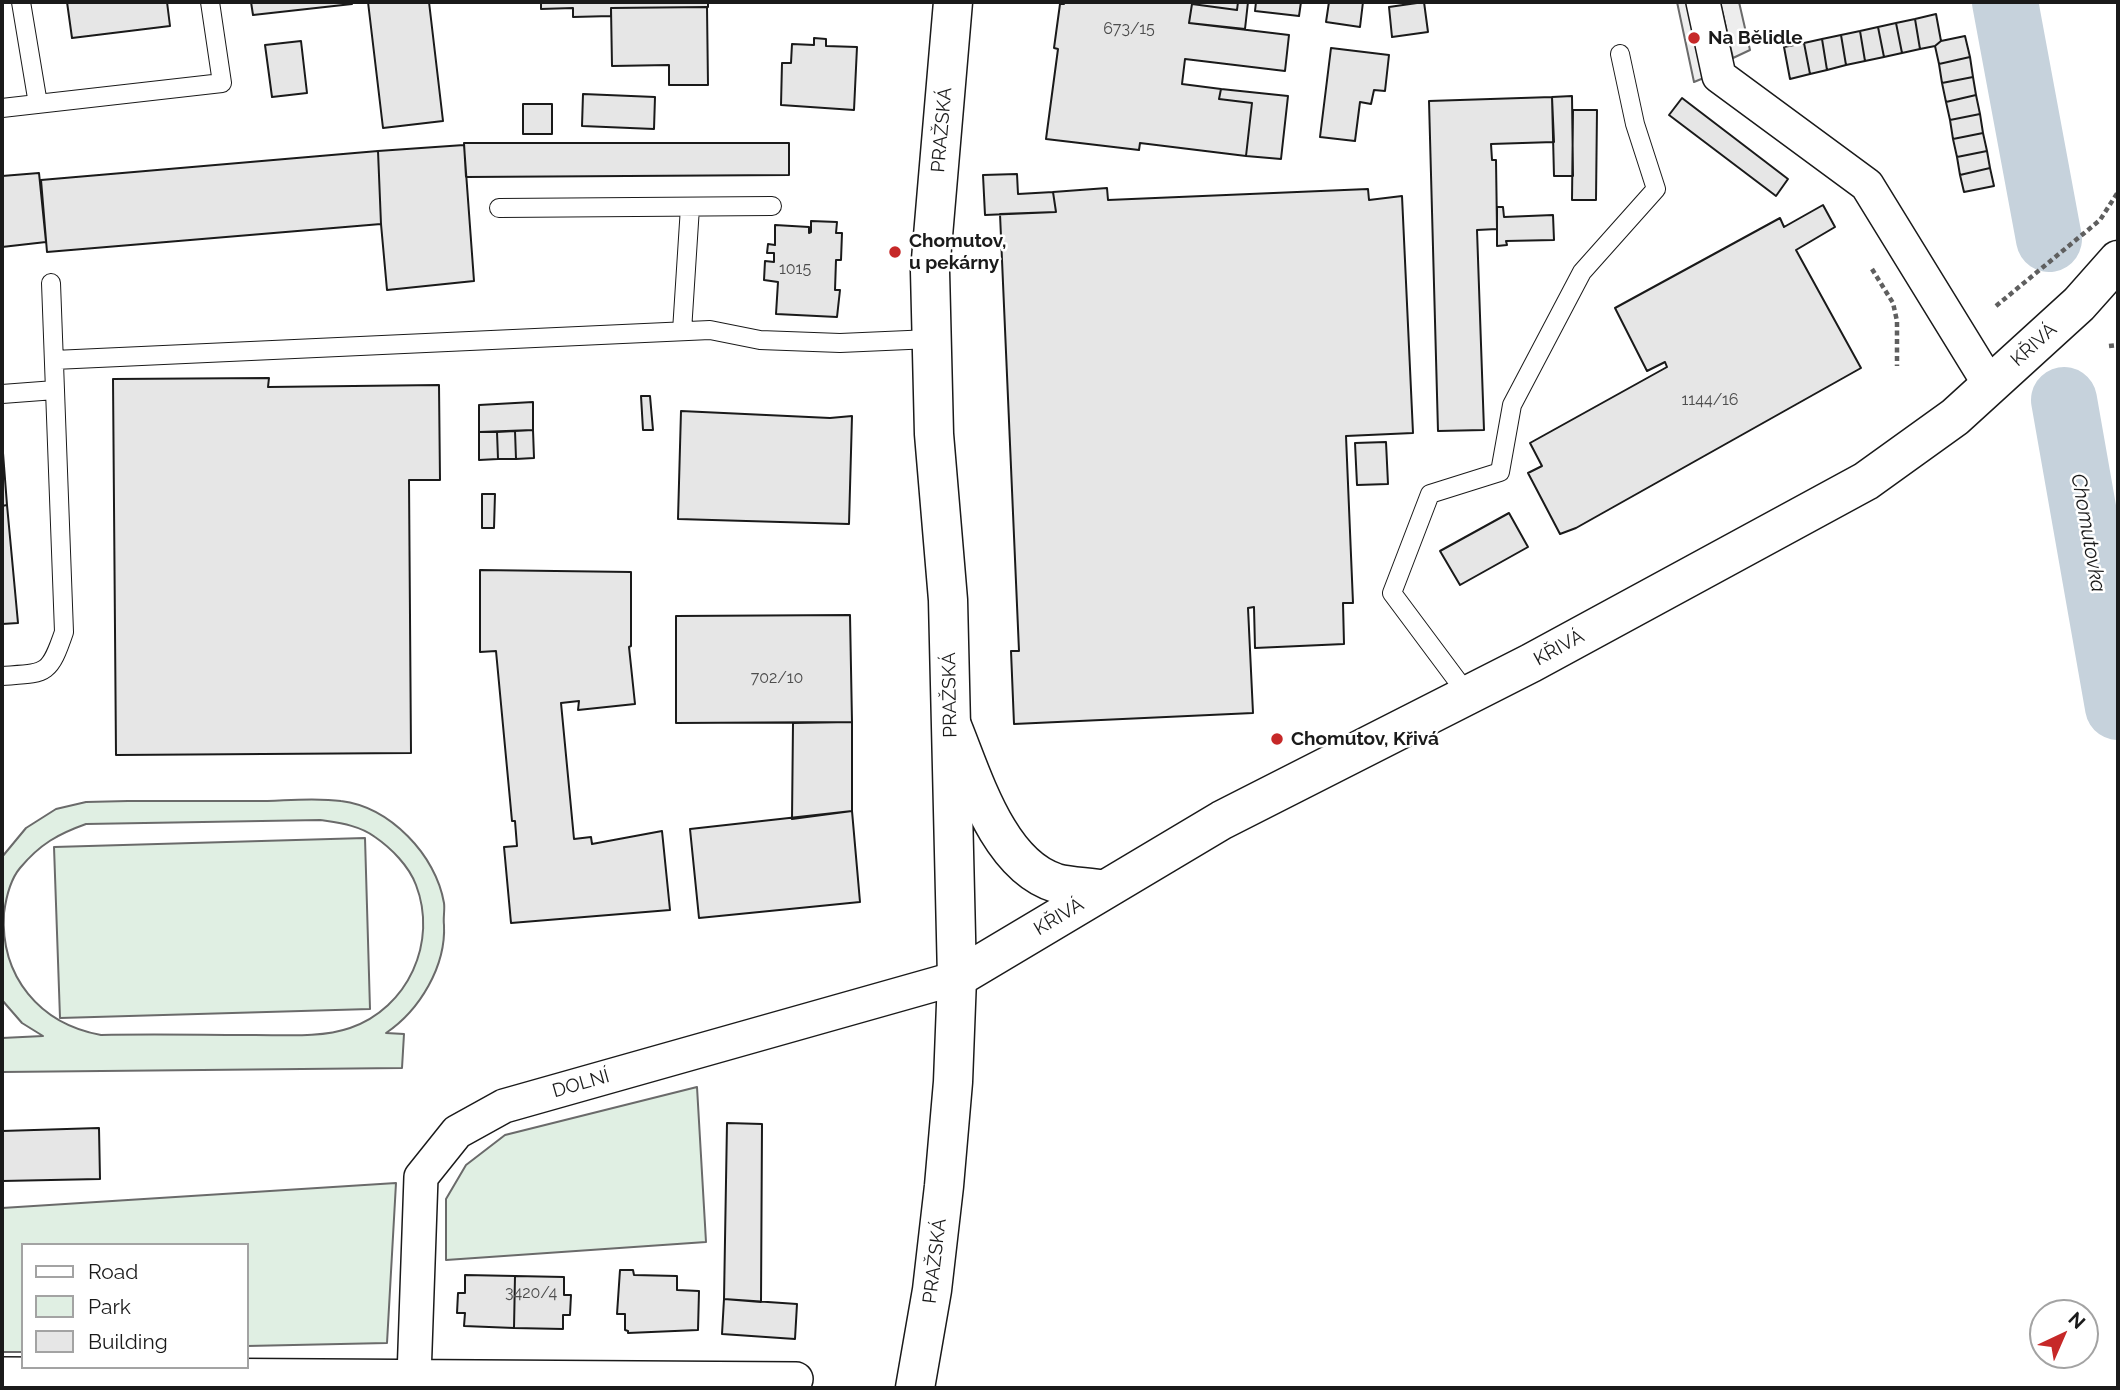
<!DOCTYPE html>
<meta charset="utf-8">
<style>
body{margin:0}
#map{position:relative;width:2120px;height:1390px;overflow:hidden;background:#fff;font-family:Raleway,sans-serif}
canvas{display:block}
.frame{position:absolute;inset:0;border:4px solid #1a1a1a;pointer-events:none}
.legend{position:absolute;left:21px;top:1243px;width:228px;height:126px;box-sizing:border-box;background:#fff;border:2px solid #a3a3a3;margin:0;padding:9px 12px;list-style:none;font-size:21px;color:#1a1a1a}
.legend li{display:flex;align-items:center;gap:14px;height:35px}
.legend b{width:35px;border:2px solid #a3a3a3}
.north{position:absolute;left:2029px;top:1299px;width:70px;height:70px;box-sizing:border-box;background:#fff;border:2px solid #a3a3a3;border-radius:50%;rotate:44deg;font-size:19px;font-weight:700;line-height:28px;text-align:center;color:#1a1a1a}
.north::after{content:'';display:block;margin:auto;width:24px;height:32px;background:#c62828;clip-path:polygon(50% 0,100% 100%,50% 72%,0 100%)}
</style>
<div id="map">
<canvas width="2120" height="1390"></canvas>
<div class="frame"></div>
<ul class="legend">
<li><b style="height:9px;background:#fff"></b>Road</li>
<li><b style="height:19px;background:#e0efe3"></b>Park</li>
<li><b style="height:19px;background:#e6e6e6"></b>Building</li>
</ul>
<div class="north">N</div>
</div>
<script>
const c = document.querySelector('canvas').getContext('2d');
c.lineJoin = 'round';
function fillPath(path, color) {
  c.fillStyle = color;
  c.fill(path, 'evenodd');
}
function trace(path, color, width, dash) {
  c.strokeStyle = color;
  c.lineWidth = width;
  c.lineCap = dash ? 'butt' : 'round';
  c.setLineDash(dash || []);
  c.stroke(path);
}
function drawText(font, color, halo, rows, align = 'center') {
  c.font = font + ' Raleway,sans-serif';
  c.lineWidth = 5;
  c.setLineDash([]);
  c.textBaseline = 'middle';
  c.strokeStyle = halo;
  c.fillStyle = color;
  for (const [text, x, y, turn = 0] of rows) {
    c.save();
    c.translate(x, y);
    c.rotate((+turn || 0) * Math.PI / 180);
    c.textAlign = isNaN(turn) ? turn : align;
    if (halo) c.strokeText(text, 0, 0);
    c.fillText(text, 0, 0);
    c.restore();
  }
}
const green = new Path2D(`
 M128 801C171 801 213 801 256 801 283 801 314 797 341 801 390 807 436 855 444 903 445 910 443 918 444 925 446 966 420 1010 386 1033L404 1034 402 1068 2 1072V1038L43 1036 22 1023 2 1000V857L26 828 56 809 86 802ZM320 820C339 823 359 825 375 837 391 848 409 866 416 885 438 942 408 1008 350 1028 321 1038 285 1035 255 1035 203 1035 152 1034 101 1035 40 1024 0 977 4 913 6 898 10 880 20 868 40 844 58 834 86 824Z
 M365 838 370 1009 60 1018 54 847Z
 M697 1087 706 1242 446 1260V1199L466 1165 505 1135Z
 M396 1183 387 1343 247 1346V1245H23V1352H2V1208Z`);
fillPath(green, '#e0efe3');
trace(green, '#6a6a6a', 2);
const parking = new Path2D(`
 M1677 2H1695L1711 75 1694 82Z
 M1720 2H1739L1750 50 1733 58Z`);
fillPath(parking, '#ededed');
trace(parking, '#6a6a6a', 2);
trace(new Path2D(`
 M2005 2 2049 239
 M2064 400 2118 707`), '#c6d2dc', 66);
const building = new Path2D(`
 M67 2H167L170 26 72 38Z
 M251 2H352V4L253 15Z
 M368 2H429L443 121 383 128Z
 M541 2H708V7L611 8V16L573 17V8L541 9Z
 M1064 2H1238L1237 10 1192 4 1189 23 1289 35 1285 71 1185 59 1182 84 1221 89 1219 99 1252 103 1246 156 1140 143 1139 150 1046 139 1058 49 1054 48 1060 4H1064Z
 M1238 2H1248L1245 29 1189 23 1192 4 1237 10Z
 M1256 2H1301L1299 16 1255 11Z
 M1329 2H1363L1360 27 1326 22Z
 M1424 2 1428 32 1392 37 1389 7Z
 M707 7 708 85H669V65L612 66 611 8Z
 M1936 14 1941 41 1935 46 1920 49 1915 19Z
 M1915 19 1920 49 1902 53 1896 23Z
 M1896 23 1902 53 1884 57 1878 27Z
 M1878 27 1884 57 1865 61 1860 31Z
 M1860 31 1865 61 1846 65 1841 35Z
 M1841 35 1846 65 1827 70 1822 39Z
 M1965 36 1970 57 1939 64 1935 46 1941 41Z
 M814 38 826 39V46L857 47 854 110 781 105 782 63H791L792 44 814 45Z
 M1822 39 1827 70 1810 74 1804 43Z
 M301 41 307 93 272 97 265 45Z
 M1804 43 1810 74 1790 79 1784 47Z
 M1331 48 1389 55 1385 91 1374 90 1371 104 1360 102 1355 141 1320 137Z
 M1970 57 1973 77 1942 83 1939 64Z
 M1973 77 1976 95 1946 102 1942 83Z
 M1221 89 1288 96 1281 159 1246 156 1252 103 1219 99Z
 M583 94 655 97 654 129 582 126Z
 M1976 95 1980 114 1950 120 1946 102Z
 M1572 96 1573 176H1554L1552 97Z
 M1552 97 1554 142 1491 144 1492 160H1496L1497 229 1477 230 1484 430 1438 431 1429 101Z
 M1682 98 1788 179 1776 196 1669 115Z
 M523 104H552V134H523Z
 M1573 110H1597L1596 200H1572Z
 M1980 114 1983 133 1953 139 1950 120Z
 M1983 133 1987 151 1957 157 1953 139Z
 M464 143H789V175L466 177Z
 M464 145 474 281 387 290 381 224 378 151Z
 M378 151 381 224 47 252 41 180Z
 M1987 151 1990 168 1960 175 1957 157Z
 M1990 168 1994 186 1964 192 1960 175Z
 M39 173 46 242 2 247V176Z
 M1017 174 1018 194 1053 192 1056 212 985 215 983 175Z
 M1107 188 1108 200 1368 189 1369 200 1402 196 1413 433 1346 436 1353 603H1343L1344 644 1255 648 1254 607 1248 608 1253 713 1014 724 1011 651H1019L1000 214 1056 212 1053 192Z
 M1823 205 1835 227 1796 250 1861 368 1576 528 1560 534 1528 473 1542 466 1530 443 1667 367 1665 362 1647 371 1615 308 1780 218 1784 227Z
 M1497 207H1503L1504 217 1553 215 1554 240 1506 241 1507 245 1497 246Z
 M811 221 837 222 836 233H842L841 260H836L835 290H840L837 317 776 314 778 282 764 280 765 261 774 262V253H767L768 244 775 245V225L809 227V233L811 232Z
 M269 378 268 387 439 385 440 480H409L411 753 116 755 113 379Z
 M641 396H650L653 430H643Z
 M533 402V430L479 432V405Z
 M681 411 830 418 852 416 849 524 678 519Z
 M533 430 534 458 516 459 515 431Z
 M515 431 516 459H498L497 432Z
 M479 432H497L498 459 479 460Z
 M2 440 7 505 2 506Z
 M1386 442 1388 484 1357 485 1355 443Z
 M482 494H495L494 528H482Z
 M7 505 18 623 2 624V506Z
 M1509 513 1528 547 1460 585 1440 551Z
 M480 570 631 572V646L629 647 635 704 578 710 579 701 561 703 574 839 591 837 592 844 662 831 670 910 511 923 504 847 517 846 515 821H512L496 651 480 652Z
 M850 615 852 722 676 723V616Z
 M852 722V811L792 819 793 723Z
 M852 811 860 902 699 918 690 829Z
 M727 1123 762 1124 761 1302 724 1299Z
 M99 1128 100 1179 2 1181V1131Z
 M620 1270H633L634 1275 677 1276V1290L699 1291 698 1330 628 1333V1331L625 1330V1314H617Z
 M465 1275 515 1276 514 1328 464 1326 465 1313H457L458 1293H465Z
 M515 1276 564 1277V1295H571L570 1315H563V1329L514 1328Z
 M724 1299 797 1304 795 1339 722 1334Z`);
fillPath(building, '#e6e6e6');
trace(building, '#1a1a1a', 2);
const service = new Path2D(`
 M21 2 38 104
 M2 108 222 83 210 2
 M499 208 772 206
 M682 331 690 207
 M54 360 710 330 760 340 840 343 931 339
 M2 394 55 390
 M2 676C46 673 49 676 64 632L51 283
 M1468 695 1392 593 1430 494 1500 472 1512 405 1582 272 1656 189 1635 124 1620 54`);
const minor = new Path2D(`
 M1703 2 1719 76 1867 185 1990 385
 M2 1374 796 1379
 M414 1377 421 1177 457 1132 504 1106 957 978`);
const tertiary = new Path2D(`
 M952 726C973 777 998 865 1056 883 1071 887 1089 887 1104 890
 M957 978 1222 820 1531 663 1866 481 1955 417 2079 304 2118 260`);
const secondary = new Path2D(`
 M915 1388 932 1290 944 1186 953 1082 957 978 948 600 934 434 930 271 953 2`);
trace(service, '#1a1a1a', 20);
trace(minor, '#1a1a1a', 36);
trace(tertiary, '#1a1a1a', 41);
trace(secondary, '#1a1a1a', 41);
trace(new Path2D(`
 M1872 269 1893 303 1897 321V366
 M1996 306 2100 220 2118 192
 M2109 346 2118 345`), '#5f5f5f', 4.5, [5, 3.5]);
trace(service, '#fff', 18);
trace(minor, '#fff', 33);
trace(tertiary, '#fff', 38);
trace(secondary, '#fff', 38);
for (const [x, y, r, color] of [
 [1694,38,7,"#c62828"],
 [895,252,7,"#c62828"],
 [1277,739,7,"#c62828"]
]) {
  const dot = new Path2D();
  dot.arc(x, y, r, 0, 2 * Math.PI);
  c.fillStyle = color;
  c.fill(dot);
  trace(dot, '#fff', 2.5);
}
drawText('16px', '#4d4d4d', null, [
 ["673/15",1129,29],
 ["1015",795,269],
 ["1144/16",1710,400],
 ["702/10",777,678],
 ["3420/4",531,1293]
]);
drawText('bold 19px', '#1a1a1a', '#fff', [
 ["Na Bělidle",1708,38],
 ["Chomutov,",909,241],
 ["u pekárny",909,263],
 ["Chomutov, Křivá",1291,739]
], 'left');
drawText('19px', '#1a1a1a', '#fff', [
 ["PRAŽSKÁ",942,130,-85],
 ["KŘIVÁ",2034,345,-42],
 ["KŘIVÁ",1559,648,-29],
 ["PRAŽSKÁ",950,695,-91],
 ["KŘIVÁ",1059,917,-31],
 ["DOLNÍ",581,1084,-16],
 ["PRAŽSKÁ",935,1261,-83]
]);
drawText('italic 21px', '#1a1a1a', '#fff', [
 ["Chomutovka",2088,533,80]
]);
</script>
